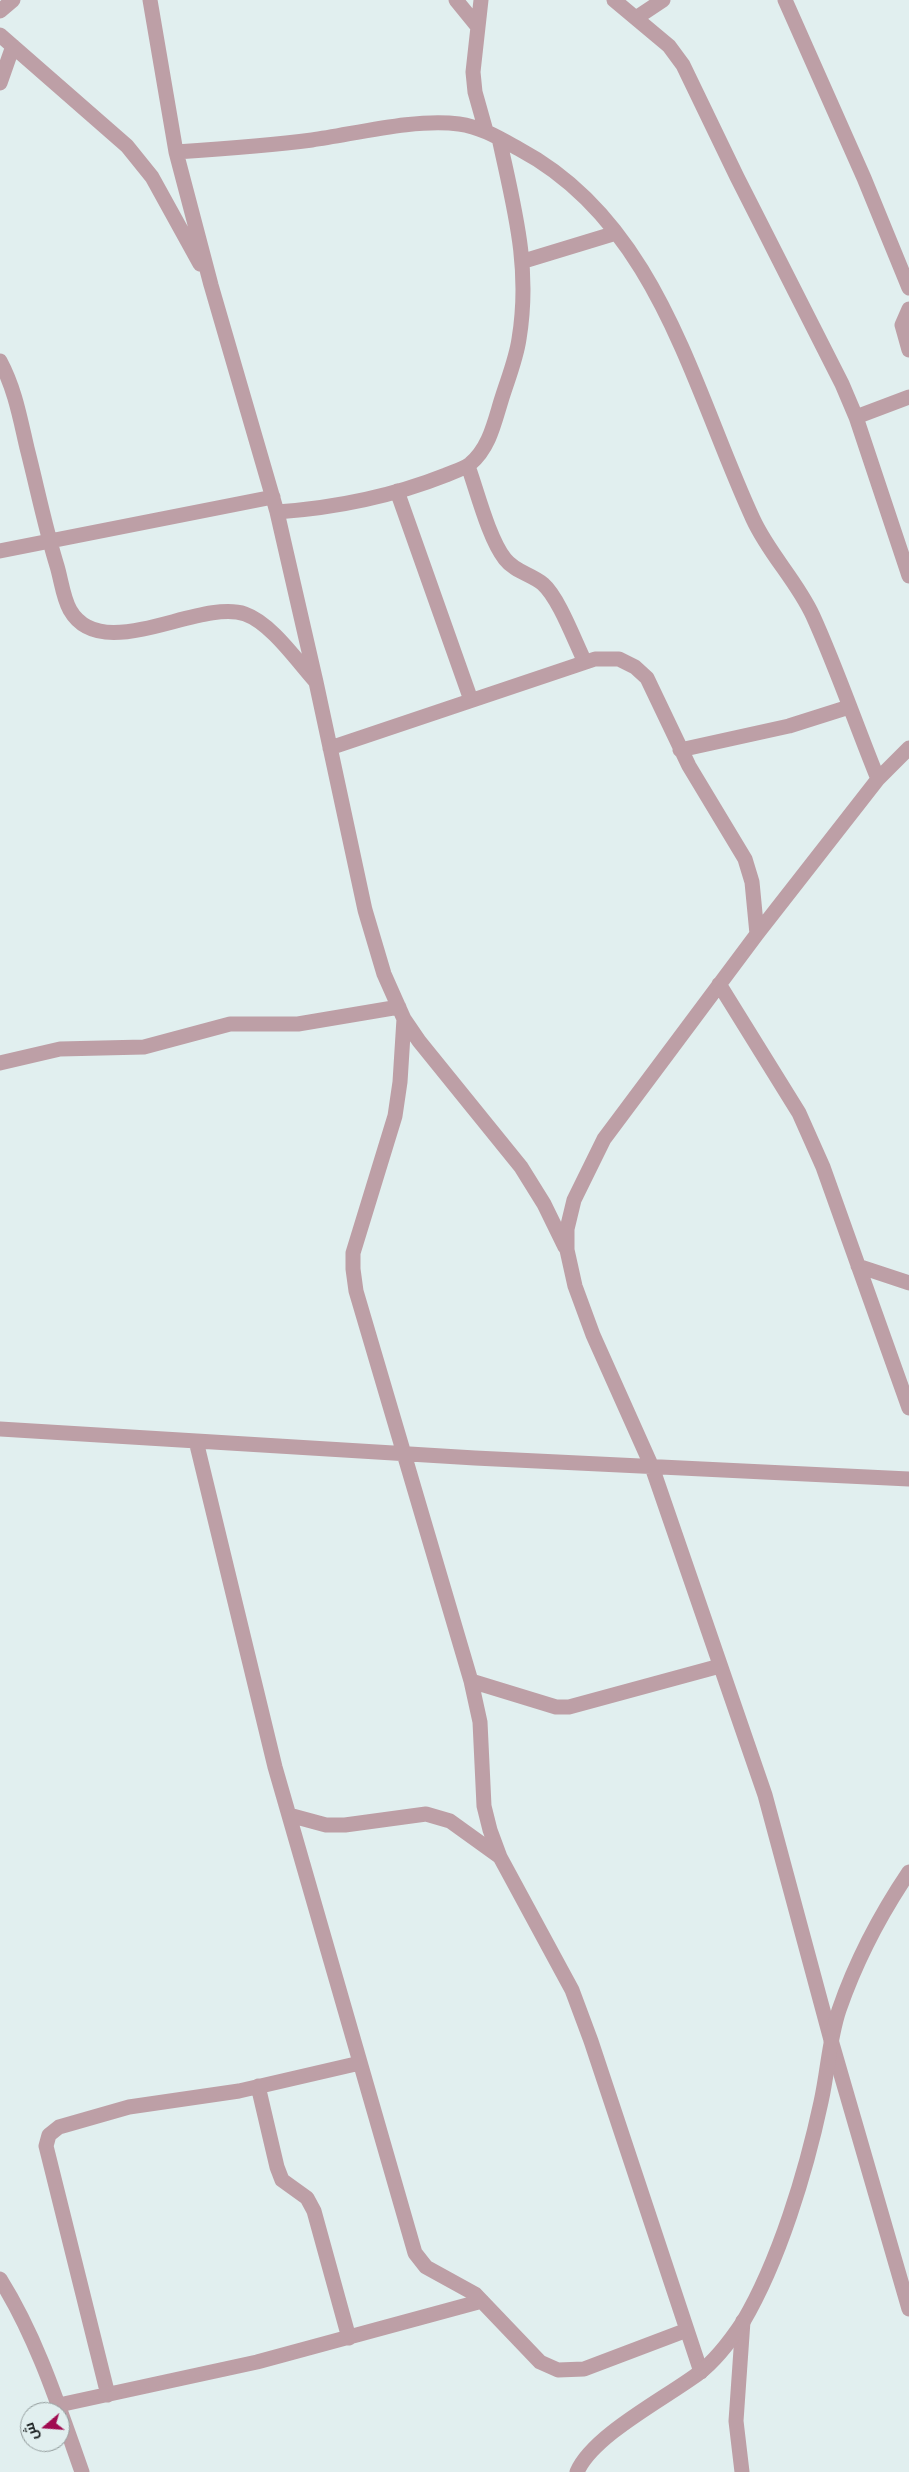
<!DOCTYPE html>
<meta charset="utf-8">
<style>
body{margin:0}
#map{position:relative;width:909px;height:2472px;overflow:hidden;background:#e1efef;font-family:"Alegreya Sans",Cairo,sans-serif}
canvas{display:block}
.north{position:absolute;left:20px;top:2402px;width:50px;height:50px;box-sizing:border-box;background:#e1efef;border:1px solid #919b9b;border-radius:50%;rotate:252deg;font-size:14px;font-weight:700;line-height:20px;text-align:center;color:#181d1e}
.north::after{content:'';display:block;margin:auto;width:18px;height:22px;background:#a00b50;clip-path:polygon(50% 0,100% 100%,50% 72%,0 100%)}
</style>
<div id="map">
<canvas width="909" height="2472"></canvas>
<div class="north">ش</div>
</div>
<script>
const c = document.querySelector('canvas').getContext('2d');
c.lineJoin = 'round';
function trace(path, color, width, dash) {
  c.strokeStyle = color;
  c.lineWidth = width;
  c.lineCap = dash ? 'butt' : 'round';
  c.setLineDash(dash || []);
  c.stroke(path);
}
trace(new Path2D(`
 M150 0 176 152 211 285 277 512 316 682 365 910 384 974 404 1019 419 1041 521 1167 544 1204 565 1247
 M456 0 478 27
 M481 0 473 72 475 92 486 131
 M614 0 669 46 683 65 737 177 842 384 856 417 909 576
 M785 0 864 178 909 288
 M0 11 13 0
 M636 18 663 0
 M0 35 127 146 152 177 200 264
 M0 83 13 46
 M176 152C222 149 267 146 312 140 355 134 416 118 459 124 481 127 499 138 519 149 658 223 692 387 753 519 769 554 797 581 813 616 837 669 856 725 878 779
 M524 261 616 233
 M909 309 902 325 909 350
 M0 361C15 389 20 418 27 448 37 487 45 527 57 566 61 579 63 598 70 610 102 666 199 598 245 614 271 623 297 661 316 682
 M856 417 909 397
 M468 466C477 491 489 539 505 559 515 572 531 574 543 584 559 598 575 642 585 662
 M397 491 471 700
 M277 512C334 508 393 496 446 475 453 472 463 469 470 464 489 448 494 424 501 401 507 381 516 360 519 339 531 267 514 208 499 138
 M0 551 273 497
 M330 748 595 659H619L635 667 647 678 689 766 745 859 752 882 757 934
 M909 748 878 779 757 934 604 1139 574 1200 567 1229V1250L575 1286 593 1335 652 1467 765 1795 831 2040 909 2309
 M680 750 789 726 849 707
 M719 984 799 1113 823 1167 909 1408
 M404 1019 400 1082 395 1116 353 1253V1269L356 1291 471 1681 480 1722 484 1806 490 1830 500 1857 572 1990 591 2041 701 2372
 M0 1063 60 1049 144 1047 230 1024H298L399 1007
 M858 1266 909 1283
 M0 1429 475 1458 909 1479
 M196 1441 275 1767 415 2253 426 2267 475 2294 540 2362 558 2370 584 2369 687 2330
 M471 1681 556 1707H569L720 1666
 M289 1815 326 1825H345L426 1814 450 1821 500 1857
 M258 2086 277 2167 282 2180 307 2198 314 2211 349 2338
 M0 2279C37 2338 59 2407 82 2472
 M108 2395 46 2146 49 2135 59 2127 129 2107 239 2091 360 2063
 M59 2405 257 2362 482 2301
 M742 2472 736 2421 743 2321`), '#bd9fa6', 15);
trace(new Path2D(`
 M577 2472C593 2435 666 2398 699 2373 716 2360 731 2340 743 2322 779 2261 806 2172 821 2102 828 2071 829 2040 839 2010 856 1961 880 1915 909 1872`), '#bd9fa6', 15);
</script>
